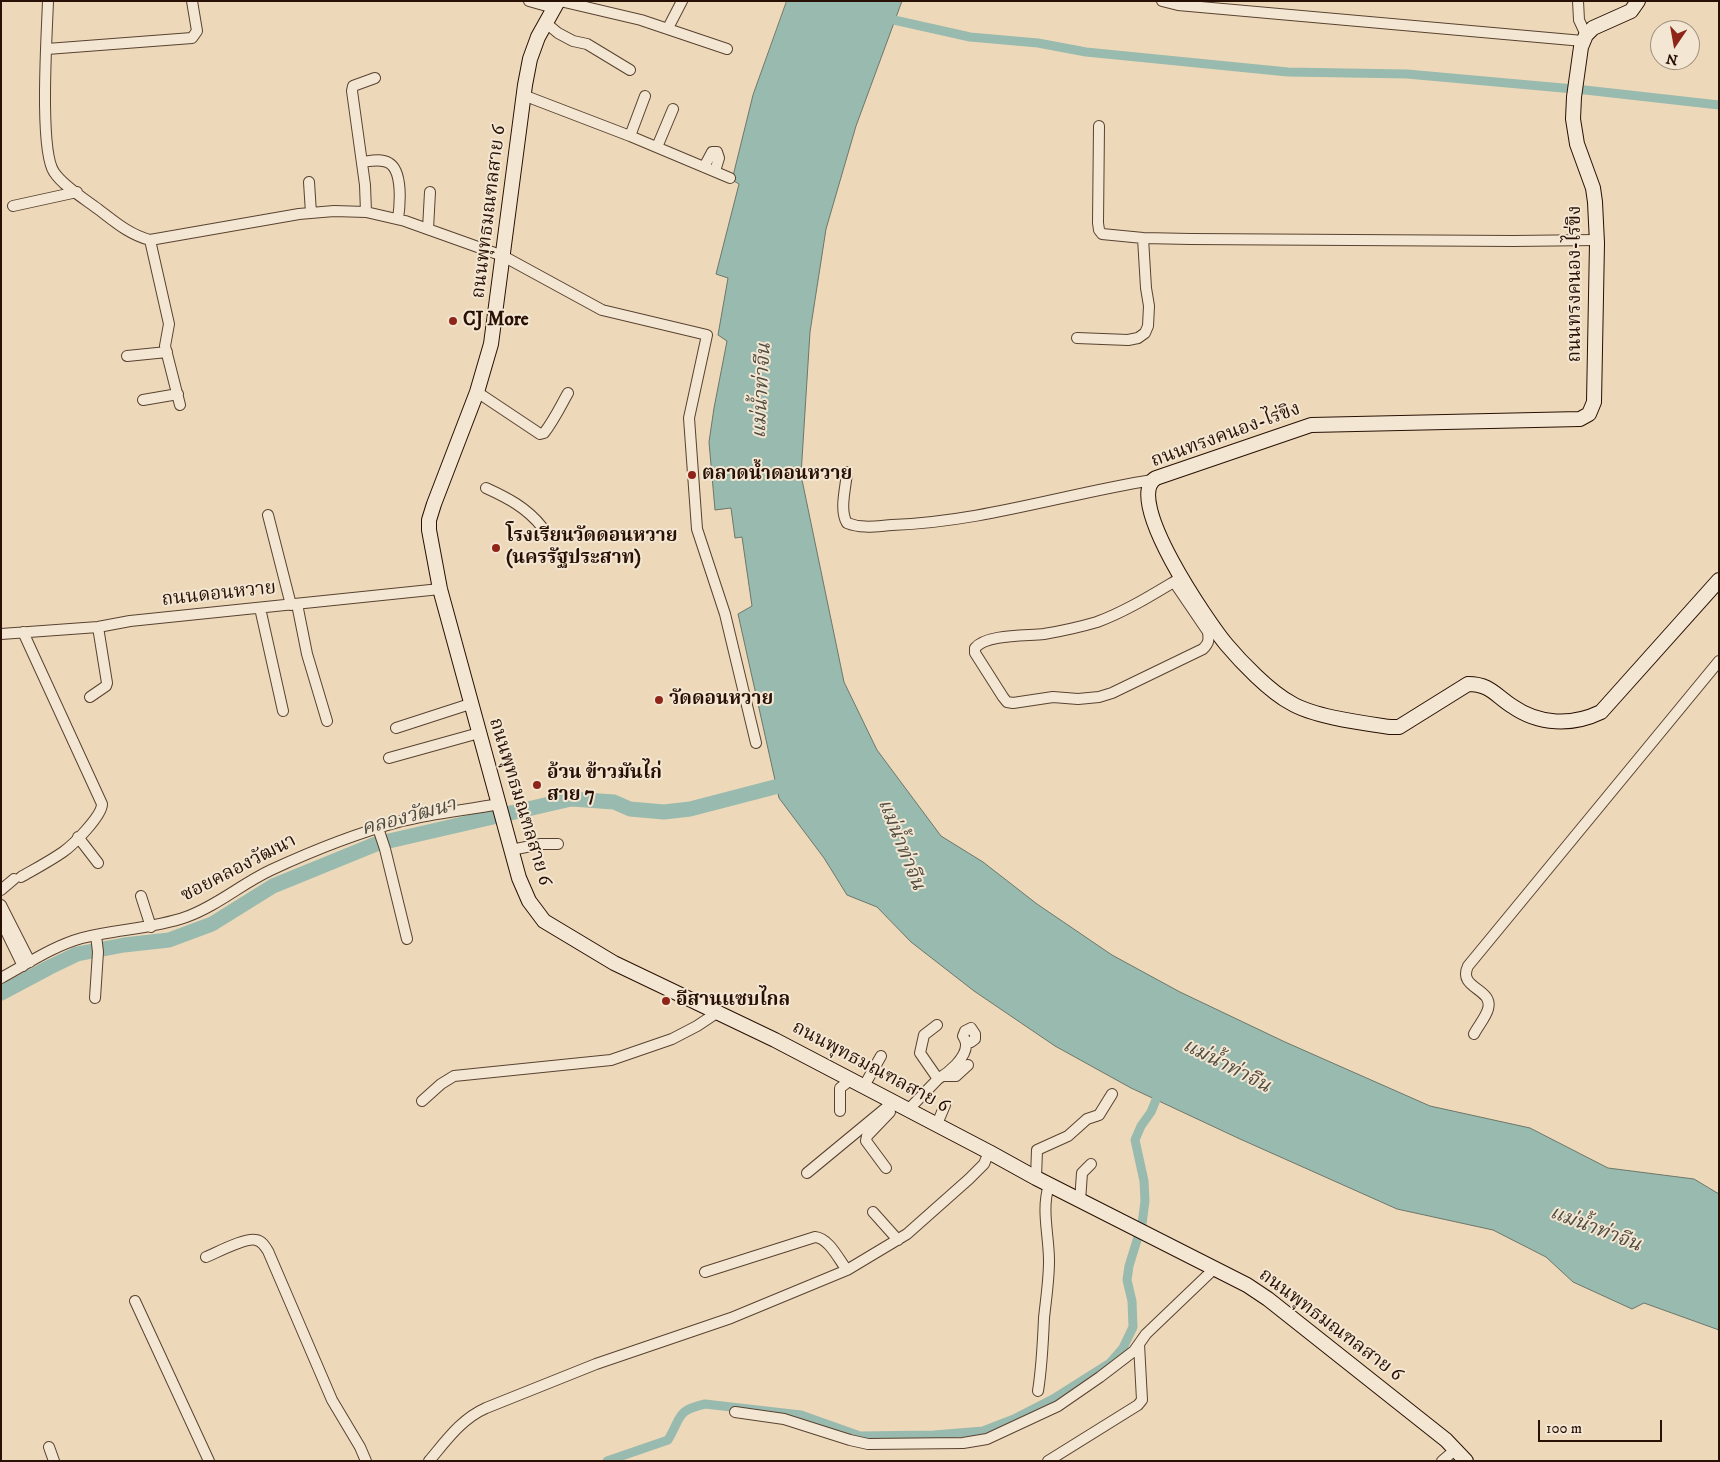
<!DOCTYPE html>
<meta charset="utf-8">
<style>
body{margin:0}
#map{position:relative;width:1720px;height:1462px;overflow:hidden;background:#edd9b9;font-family:"IM FELL DW Pica",serif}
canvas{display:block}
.frame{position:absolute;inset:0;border:2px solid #281004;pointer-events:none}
.north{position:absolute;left:1650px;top:20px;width:50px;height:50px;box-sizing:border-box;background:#f3e6d2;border:1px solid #a29080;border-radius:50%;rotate:192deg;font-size:14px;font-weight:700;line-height:20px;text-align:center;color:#281004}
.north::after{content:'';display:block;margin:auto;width:18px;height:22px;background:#8f2418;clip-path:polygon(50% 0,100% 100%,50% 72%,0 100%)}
.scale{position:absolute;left:1538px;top:1420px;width:124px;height:22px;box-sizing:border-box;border:2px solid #281004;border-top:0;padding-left:6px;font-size:15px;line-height:18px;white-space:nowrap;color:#281004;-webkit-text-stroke:4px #f3e6d2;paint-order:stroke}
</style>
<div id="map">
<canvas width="1720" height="1462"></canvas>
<div class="frame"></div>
<div class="north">N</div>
<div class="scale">100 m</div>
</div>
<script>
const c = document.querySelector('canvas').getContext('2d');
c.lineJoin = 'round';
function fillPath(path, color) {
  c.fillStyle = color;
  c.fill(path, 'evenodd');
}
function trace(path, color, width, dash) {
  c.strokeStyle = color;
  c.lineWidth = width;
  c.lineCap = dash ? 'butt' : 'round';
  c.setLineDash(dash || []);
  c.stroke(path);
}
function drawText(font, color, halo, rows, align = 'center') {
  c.font = font + ' "IM FELL DW Pica","Noto Serif Thai",serif';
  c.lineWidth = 4;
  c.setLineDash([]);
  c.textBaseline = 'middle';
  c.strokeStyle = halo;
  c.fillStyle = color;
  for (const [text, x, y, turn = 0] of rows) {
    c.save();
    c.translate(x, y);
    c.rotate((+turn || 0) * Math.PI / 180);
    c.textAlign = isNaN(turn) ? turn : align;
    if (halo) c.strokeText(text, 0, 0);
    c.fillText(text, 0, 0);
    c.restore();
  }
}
const water = new Path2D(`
 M787 1H902L856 126 826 229 810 332 801 475 844 682 877 750 941 836 983 862 1037 904 1112 955 1180 992 1285 1042 1430 1106 1530 1128 1608 1168 1694 1179 1719 1194V1330L1644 1303 1632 1309 1573 1282 1546 1257 1493 1230 1397 1209 1240 1139 1131 1088 1055 1046 974 991 911 942 877 907 847 895 824 858 779 798 738 614 752 606 742 537 735 538 731 508 715 510 709 442 714 408 727 341 718 335 728 278 716 274 739 184 732 180 753 95Z`);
fillPath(water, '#99baae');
trace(water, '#6c766a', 1);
trace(new Path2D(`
 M885 18 970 37 1038 43 1086 52 1288 72 1407 74 1585 90 1719 105
 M607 1461 668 1440C682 1417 675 1411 705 1404L801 1415 860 1436 934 1435 983 1431 1014 1419 1053 1399 1110 1363 1123 1348 1133 1327 1132 1301 1127 1280 1129 1266 1142 1224 1145 1201 1144 1181 1135 1140 1141 1126 1151 1112 1160 1090`), '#99baae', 9);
trace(new Path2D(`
 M1 993 50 967 77 954 124 945 169 940 212 924 273 886 376 844 571 799 614 802 630 809 664 812 690 809 794 782`), '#99baae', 15);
const street = new Path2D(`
 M48 1C47 33 39 150 54 172 63 186 85 199 98 209 115 222 130 235 150 240L299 214 334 211 366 212 405 221 503 256 602 310 707 335 689 418 697 529 725 614 756 743
 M529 1 554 8
 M560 1 641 20 727 49
 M1162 1 1178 5 1583 41
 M1578 1 1579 20 1586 35
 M546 23 558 33 573 41 587 44 630 70
 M668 28 682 1
 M47 49 192 38 197 31 192 1
 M523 95 630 136 730 178
 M1099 126 1098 223 1099 230 1102 234 1143 238 1191 239 1513 241 1596 240
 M630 136 645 96
 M657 147 673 109
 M362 162C370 161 381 158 389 163 403 171 400 205 398 219
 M704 167 712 152H717L719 158 715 171
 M309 182 311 213
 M13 206 77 192
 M366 212 365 185 352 91 353 86 375 78
 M428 229 430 192
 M150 240 169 324 165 346 180 405
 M1077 338 1128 340 1138 338 1145 333 1148 326 1149 306 1146 288 1143 238
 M127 356 167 352
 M477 392 540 434 544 433C554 420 560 407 568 393
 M143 400 178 394
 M847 472C846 487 839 510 847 523 862 529 877 526 892 525 981 522 1065 494 1152 480
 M486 488C508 498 527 508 542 527
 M268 515 291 605
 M1174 582 1208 632C1209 640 1209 643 1203 649L1112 693 1099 697 1078 699 1053 697 1013 703 1007 702 1003 697 975 653V648C986 634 1027 636 1044 634 1062 631 1080 627 1097 622 1127 611 1155 593 1182 577
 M297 604 307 654 327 721
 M260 608 283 711
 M1 634 98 627 130 621 440 589
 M90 697 106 686 107 683 98 627
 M396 728 470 704
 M389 758 479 733
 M378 828 385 849 407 939
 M78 837 98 863
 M511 850 541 844H558
 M21 877C35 869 50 861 63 852 73 845 102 816 102 804L23 632
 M1 890 14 879
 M141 896 151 927
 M1 905 30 962
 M1 921 23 966
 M1 978C27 964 53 946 82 938 116 929 152 929 186 917 217 906 241 884 271 870 314 850 357 833 402 821 434 813 467 810 499 804
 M95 998 98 952 96 935
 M1474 1034C1478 1026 1486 1017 1488 1009 1494 988 1457 989 1468 966L1719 661
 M943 1076H956L968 1065
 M938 1079C948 1073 967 1058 966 1044 966 1041 964 1038 963 1036L965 1031 971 1028 975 1034V1039L971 1042 966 1043
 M864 1086 881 1056
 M422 1101 441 1084 454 1076 611 1060 672 1039 697 1026 718 1012
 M908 1110 938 1079 920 1053 924 1035 937 1025
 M840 1111V1088L852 1079
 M937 1124 945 1105
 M886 1168 866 1141 867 1136 890 1112
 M807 1173 893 1102
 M1036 1178 1037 1150 1068 1136 1087 1119 1099 1115 1112 1094
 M1080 1201 1082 1173 1091 1164
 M873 1212 898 1240
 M206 1257C216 1253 246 1237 256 1240 262 1241 265 1246 268 1251L332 1400 360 1447 366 1461
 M705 1272 815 1237C829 1238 839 1260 847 1270
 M135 1301 209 1461
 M1038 1391C1042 1366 1043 1342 1044 1318 1046 1299 1049 1280 1049 1261 1049 1235 1041 1210 1049 1185
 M735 1412 784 1419 850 1440 868 1444 963 1443 987 1439 1058 1406 1100 1377 1134 1351 1146 1334 1215 1268
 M49 1447 54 1461
 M429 1461C446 1441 461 1419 486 1408L596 1364 731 1318 847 1270 907 1234 969 1179 984 1164 989 1152
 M1048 1461 1138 1405 1142 1400 1139 1344
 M1442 1461 1456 1449`);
const secondary = new Path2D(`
 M558 1 538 37 530 59 525 85 491 344 477 392 434 504 429 520V530L440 589 519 878 529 901 544 921 614 963 775 1040 989 1152 1036 1178 1247 1285 1268 1299 1446 1440 1466 1461
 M1638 1 1631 11 1593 28 1586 35 1581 47 1574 97 1573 119 1577 144 1593 188 1595 202 1597 243 1594 402 1589 414 1580 419 1311 425 1156 478C1122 498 1208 622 1226 644 1241 662 1270 692 1291 703 1314 717 1363 723 1390 727H1399L1468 684C1490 684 1495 695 1512 706 1539 725 1572 726 1601 712L1719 580`);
trace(street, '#594231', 12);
trace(secondary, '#281004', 16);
trace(street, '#f3e6d2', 10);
trace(secondary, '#f3e6d2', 14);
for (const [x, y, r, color] of [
 [453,321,5,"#8f2418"],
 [692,475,5,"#8f2418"],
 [496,548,5,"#8f2418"],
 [659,700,5,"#8f2418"],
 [537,785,5,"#8f2418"],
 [666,1001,5,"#8f2418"]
]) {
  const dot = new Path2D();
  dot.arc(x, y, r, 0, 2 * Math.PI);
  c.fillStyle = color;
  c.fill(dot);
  trace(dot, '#f3e6d2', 2);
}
drawText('19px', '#281004', '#f3e6d2', [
 ["ถนนพุทธมณฑลสาย 6",490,212,-83],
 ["ถนนทรงคนอง-ไร่ขิง",1576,284,-90],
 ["ถนนทรงคนอง-ไร่ขิง",1226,436,-20],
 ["ถนนดอนหวาย",219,595,-6],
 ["ถนนพุทธมณฑลสาย 6",519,802,73],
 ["ซอยคลองวัฒนา",239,869,-27],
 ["ถนนพุทธมณฑลสาย 6",870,1068,28],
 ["ถนนพุทธมณฑลสาย 6",1330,1326,37]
]);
drawText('bold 19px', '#281004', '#f3e6d2', [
 ["CJ More",463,321],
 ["ตลาดน้ำดอนหวาย",702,475],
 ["โรงเรียนวัดดอนหวาย",506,537],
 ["(นครรัฐประสาท)",506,559],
 ["วัดดอนหวาย",669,700],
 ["อ้วน ข้าวมันไก่",547,774],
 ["สาย 7",547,796],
 ["อีสานแซบไกล",676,1001]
], 'left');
drawText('italic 20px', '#504c40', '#f3e6d2', [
 ["แม่น้ำท่าจีน",763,391,-87],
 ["คลองวัฒนา",409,818,-15],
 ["แม่น้ำท่าจีน",900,845,68],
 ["แม่น้ำท่าจีน",1226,1067,27],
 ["แม่น้ำท่าจีน",1595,1230,21]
]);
</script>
